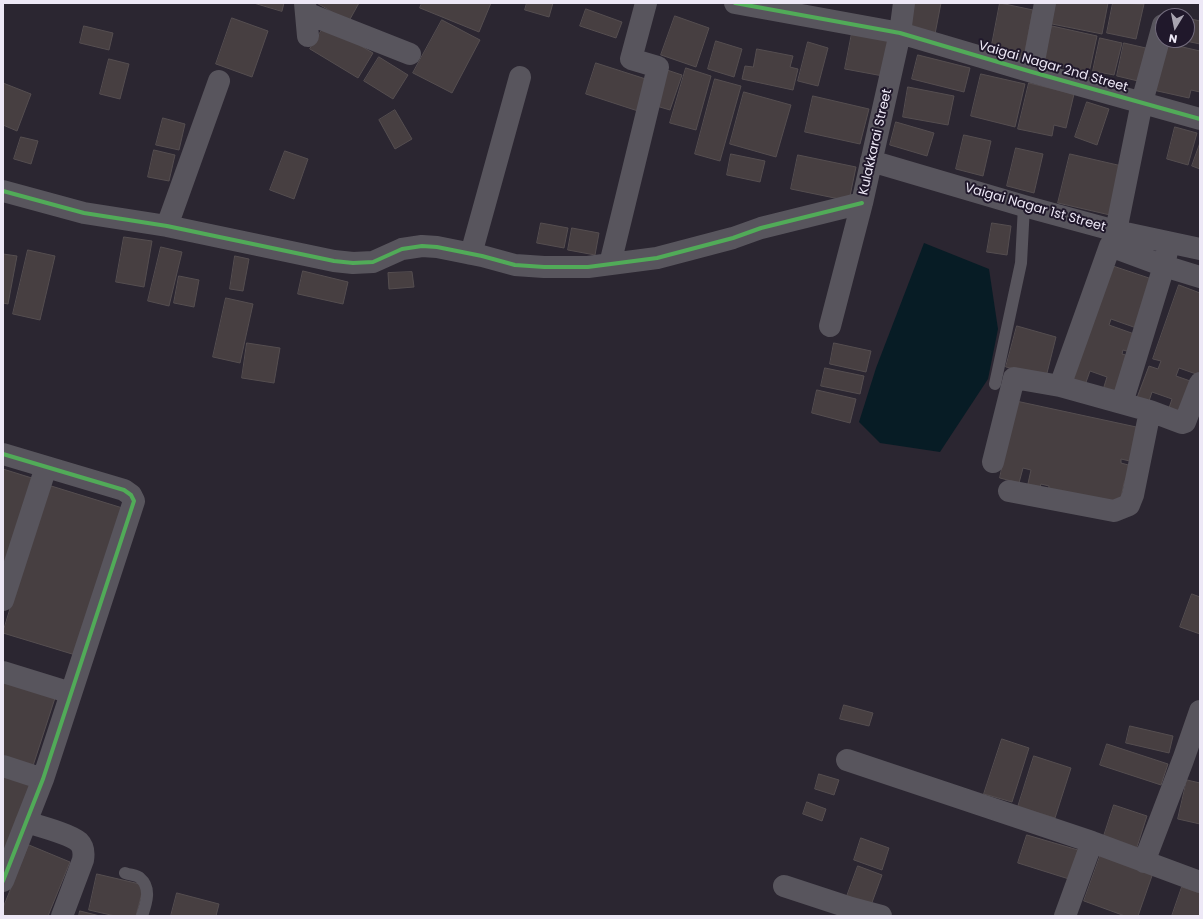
<!DOCTYPE html>
<style>
body{margin:0}
#map{position:relative;width:1203px;height:919px;overflow:hidden;background:#2b2631;font-family:Poppins,sans-serif}
canvas{display:block}
.frame{position:absolute;inset:0;border:4px solid #ede8f6;pointer-events:none}
.north{position:absolute;left:1155px;top:8px;width:40px;height:40px;box-sizing:border-box;background:#20182b;border:1px solid #726b7c;border-radius:50%;rotate:190deg;font-size:11px;font-weight:700;line-height:16px;text-align:center;color:#ede8f6}
.north::after{content:'';display:block;margin:auto;width:14px;height:18px;background:#a9a4b1;clip-path:polygon(50% 0,100% 100%,50% 72%,0 100%)}
</style>
<div id="map">
<canvas width="1203" height="919"></canvas>
<div class="frame"></div>
<div class="north">N</div>
</div>
<script>
const c = document.querySelector('canvas').getContext('2d');
c.lineJoin = 'round';
function fillPath(path, color) {
  c.fillStyle = color;
  c.fill(path, 'evenodd');
}
function trace(path, color, width, dash) {
  c.strokeStyle = color;
  c.lineWidth = width;
  c.lineCap = dash ? 'butt' : 'round';
  c.setLineDash(dash || []);
  c.stroke(path);
}
function drawText(font, color, halo, rows, align = 'center') {
  c.font = font + ' Poppins,sans-serif';
  c.lineWidth = 4;
  c.setLineDash([]);
  c.textBaseline = 'middle';
  c.strokeStyle = halo;
  c.fillStyle = color;
  for (const [text, x, y, turn = 0] of rows) {
    c.save();
    c.translate(x, y);
    c.rotate((+turn || 0) * Math.PI / 180);
    c.textAlign = isNaN(turn) ? turn : align;
    if (halo) c.strokeText(text, 0, 0);
    c.fillText(text, 0, 0);
    c.restore();
  }
}
fillPath(new Path2D(`
 M924 243 989 269 998 329 988 379 940 452 880 443 859 422 876 368Z`), '#071c25');
const building = new Path2D(`
 M254 3H284L282 11Z
 M317 3H359L349 21Z
 M422 3H491L479 32 420 8Z
 M527 3H553L549 17 525 10Z
 M913 3H941L935 34 908 28Z
 M1000 3 1033 10 1024 57 991 50Z
 M1056 3H1108L1102 34 1052 24Z
 M1113 3 1144 4 1136 39 1107 33Z
 M586 9 622 22 616 38 580 26Z
 M675 16 709 28 696 67 661 55Z
 M232 18 268 31 252 77 216 64Z
 M1187 18 1200 21V44L1181 40H1187Z
 M442 20 480 40 452 93 413 73Z
 M325 25 373 53 358 78 310 49Z
 M84 26 113 33 109 50 80 43Z
 M1052 26 1097 36 1089 73 1044 63Z
 M852 33 890 40 883 76 845 69Z
 M1100 38 1122 43 1114 75 1093 71Z
 M716 41 742 49 734 77 708 69Z
 M808 42 828 48 818 86 798 81Z
 M1124 43 1146 48 1138 81 1117 76Z
 M1165 43 1200 51V92L1191 90 1189 98 1153 90Z
 M757 49 793 56 790 67 798 69 793 90 742 79 745 66 753 67Z
 M918 55 970 68 964 92 912 79Z
 M379 57 408 75 393 99 364 81Z
 M109 59 129 64 120 99 100 94Z
 M596 63 652 81 641 112 586 94Z
 M686 68 711 76 696 130 670 123Z
 M664 69 682 75 670 110 653 105Z
 M981 74 1025 84 1015 127 971 116Z
 M715 79 741 86 720 161 695 154Z
 M3 83 31 94 17 131 3 125Z
 M1029 83 1074 94 1066 128 1054 125 1052 136 1018 129Z
 M908 87 954 96 948 125 903 117Z
 M744 92 791 105 776 157 730 144Z
 M813 96 869 109 860 144 805 132Z
 M1087 102 1109 109 1097 145 1075 137Z
 M395 110 412 139 395 149 379 120Z
 M163 118 185 124 179 150 156 145Z
 M896 122 934 133 927 156 890 145Z
 M1175 127 1197 133 1188 165 1167 159Z
 M964 135 991 141 983 176 956 169Z
 M21 137 38 141 31 164 14 159Z
 M1200 143V169L1192 166Z
 M1016 148 1043 154 1034 193 1007 186Z
 M154 150 175 155 169 181 148 177Z
 M285 151 308 159 294 199 270 190Z
 M731 154 765 161 760 182 727 175Z
 M1070 154 1122 166 1110 215 1058 203Z
 M798 155 856 167 849 201 791 189Z
 M541 223 568 228 564 248 537 243Z
 M992 223 1011 226 1007 255 987 252Z
 M572 228 599 233 595 255 568 250Z
 M124 237 152 241 144 287 116 282Z
 M161 247 182 252 169 306 148 301Z
 M28 250 55 256 40 320 13 314Z
 M3 254 17 256 8 304 3 303Z
 M235 256 249 259 243 291 230 289Z
 M1110 265 1158 281 1142 330 1111 319 1109 325 1140 336 1134 353 1123 350 1122 354 1133 357 1118 399 1102 393 1107 377 1090 371 1084 388 1070 383Z
 M303 271 348 282 343 304 298 294Z
 M412 272 414 287 389 289 388 273Z
 M179 276 199 280 194 307 174 303Z
 M1179 285 1200 293V372L1199 375 1179 368 1176 376 1196 383 1183 420 1167 414 1172 399 1152 392 1147 407 1135 403 1149 366 1158 369 1161 361 1153 359Z
 M226 298 253 304 240 363 213 357Z
 M1017 326 1056 337 1046 377 1006 367Z
 M247 343 280 348 274 383 242 378Z
 M834 343 871 351 866 372 830 364Z
 M825 368 864 376 860 394 821 386Z
 M817 390 856 399 850 423 812 413Z
 M1016 401 1141 428 1134 462 1121 459V463L1132 466 1124 483 1119 507 1048 493 1049 486 1041 484 1039 491 1027 488 1031 470 1023 468 1019 483 1000 478Z
 M3 469 35 479 3 581Z
 M48 485 129 510 82 657 3 633Z
 M1192 594 1200 597V634L1180 627Z
 M3 681 55 698 31 772 3 763Z
 M844 705 873 713 869 726 840 719Z
 M1130 726 1173 736 1169 753 1126 743Z
 M1002 739 1029 748 1012 802 984 794Z
 M1107 744 1168 764 1161 785 1100 765Z
 M1034 756 1071 768 1055 818 1018 807Z
 M3 772 31 782 3 860Z
 M819 774 839 780 834 795 815 789Z
 M1187 780 1200 783V824L1178 819Z
 M807 802 826 809 822 821 803 814Z
 M1114 805 1147 816 1136 850 1103 839Z
 M1027 835 1078 850 1069 879 1018 863Z
 M861 838 889 848 882 870 854 860Z
 M29 845 70 862 48 916H3V908Z
 M1102 851 1154 870 1138 916H1125L1084 901Z
 M858 866 882 875 870 908 846 899Z
 M97 874 144 885 136 916H115L89 910Z
 M1182 887 1200 893V916H1172Z
 M177 893 219 904 216 916H171Z
 M80 911 100 916H79Z`);
fillPath(building, '#473f41');
trace(building, '#554e50', 1);
trace(new Path2D(`
 M995 384 1021 263 1024 206
 M125 873C130 875 137 875 140 878 152 888 146 904 142 916`), '#58555d', 12);
trace(new Path2D(`
 M305 3 308 36
 M735 3 900 33 1032 72 1200 119
 M306 13 410 54
 M1032 72 1045 3
 M871 161 1024 206 1116 231 1200 249
 M3 191 84 213 167 226 334 261 353 263 373 262 402 249 422 246 437 247 482 256 515 265 544 267H588L657 258 733 238 761 228 862 203
 M167 226 219 81
 M1116 231 1142 102 1163 25
 M1167 251 1164 266 1200 277
 M471 254 520 77
 M610 264 658 67 631 59 646 3
 M830 326 862 203 900 33 904 3
 M1060 386 1110 246 1164 266 1122 403
 M1150 411 1182 423 1185 422 1200 383
 M3 454 124 490 131 495 134 501 43 779 3 881
 M993 462 1014 378 1060 386 1150 411 1133 495 1129 505 1114 511 1009 491
 M3 600 46 467
 M3 672 71 693
 M847 760 1092 842 1200 882
 M3 766 43 779
 M26 822C39 826 70 834 79 842 84 847 84 854 83 860L62 916
 M1144 862 1183 760 1200 711
 M784 886 851 908 881 916
 M1065 916 1092 842`), '#58555d', 22);
trace(new Path2D(`
 M735 3 900 33 1032 72 1200 119
 M3 191 84 213 167 226 334 261 353 263 373 262 402 249 422 246 437 247 482 256 515 265 544 267H588L657 258 733 238 761 228 862 203
 M3 454 124 490 131 495 134 501 43 779 3 881`), '#51ab58', 4);
drawText('13px', '#ede8f6', '#20182b', [
 ["Vaigai Nagar 2nd Street",1053,67,16],
 ["Kulakkarai Street",876,142,-77],
 ["Vaigai Nagar 1st Street",1035,208,16]
]);
</script>
